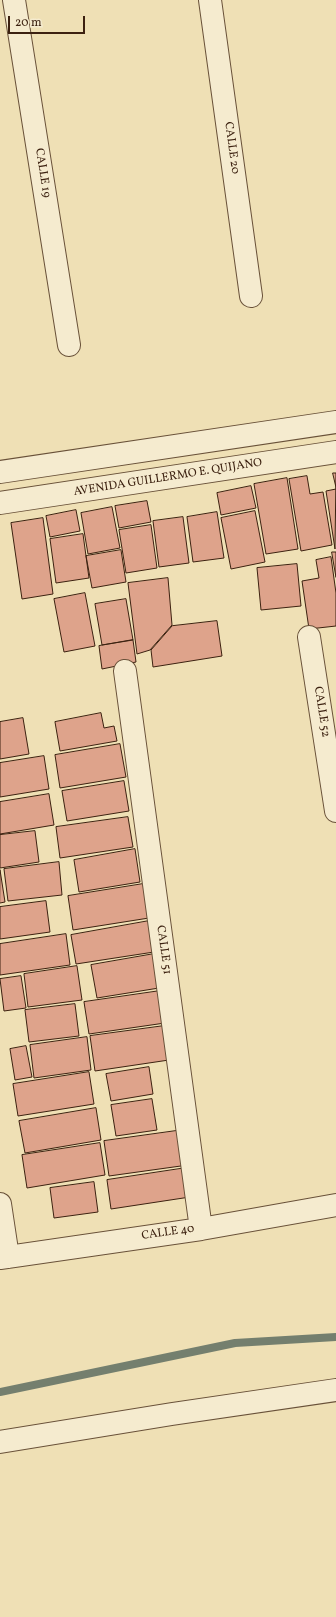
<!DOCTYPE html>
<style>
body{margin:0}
#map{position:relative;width:336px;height:1617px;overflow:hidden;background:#efe0b5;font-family:Vollkorn,serif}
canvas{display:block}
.scale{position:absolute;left:8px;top:16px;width:77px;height:18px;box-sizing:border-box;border:2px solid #3c2110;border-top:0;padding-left:5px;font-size:12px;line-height:14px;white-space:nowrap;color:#3c2110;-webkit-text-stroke:3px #f5ebcf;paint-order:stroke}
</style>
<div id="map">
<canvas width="336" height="1617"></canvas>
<div class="scale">20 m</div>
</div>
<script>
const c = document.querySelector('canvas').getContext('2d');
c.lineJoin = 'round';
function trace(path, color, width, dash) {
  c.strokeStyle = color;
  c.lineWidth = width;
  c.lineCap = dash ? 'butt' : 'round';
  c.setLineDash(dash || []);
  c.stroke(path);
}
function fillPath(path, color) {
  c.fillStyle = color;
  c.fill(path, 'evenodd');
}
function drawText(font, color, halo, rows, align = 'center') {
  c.font = font + ' Vollkorn,serif';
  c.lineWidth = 3;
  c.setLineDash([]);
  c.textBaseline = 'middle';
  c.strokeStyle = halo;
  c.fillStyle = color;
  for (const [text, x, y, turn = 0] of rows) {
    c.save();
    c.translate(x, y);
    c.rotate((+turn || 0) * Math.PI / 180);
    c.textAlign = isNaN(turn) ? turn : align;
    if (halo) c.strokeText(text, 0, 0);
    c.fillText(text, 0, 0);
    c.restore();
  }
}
trace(new Path2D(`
 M0 1392 235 1343 336 1337`), '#747f6e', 8);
const building = new Path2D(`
 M333 473H336L335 549 326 491 336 489Z
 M307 476 310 494 323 492 332 545 301 551 289 479Z
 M287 478 298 549 266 554 254 484Z
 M251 486 256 508 221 515 217 493Z
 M147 501 151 522 119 528 115 506Z
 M112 507 120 548 88 554 81 513Z
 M76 510 80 531 50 537 46 516Z
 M255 511 265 562 231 569 221 518Z
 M217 512 224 558 193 562 187 517Z
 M183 517 189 563 159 567 153 521Z
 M43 518 53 594 22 599 11 523Z
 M151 525 157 568 126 573 119 530Z
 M83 534 89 578 56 583 50 539Z
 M121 550 126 582 92 588 86 556Z
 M332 552H336V577Z
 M331 557 336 593V626L309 629 302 581 319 578 316 560Z
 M297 564 301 606 261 610 257 568Z
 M168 578 172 625 150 650 137 654 128 583Z
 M85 593 95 646 64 652 54 599Z
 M126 599 133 640 102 645 95 604Z
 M217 621 222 656 153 667 151 650 172 626Z
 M133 640 136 662 102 669 99 646Z
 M101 713 104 728 114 726 117 741 60 751 55 722Z
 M23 718 29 754 0 759V722Z
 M120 744 126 777 60 788 55 755Z
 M44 756 49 789 0 797V763Z
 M124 781 129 811 67 821 62 791Z
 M49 794 54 825 0 834V802Z
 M128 817 133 847 60 858 56 827Z
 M35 831 39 862 0 868V835Z
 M135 849 140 882 79 892 74 860Z
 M59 862 62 895 8 901 4 869Z
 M0 870 5 902 0 903Z
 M143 884 149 918 73 930 68 896Z
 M46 901 50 932 0 939V907Z
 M149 921 154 952 76 964 71 935Z
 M66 934 70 965 0 975V944Z
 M154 954 159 988 97 998 91 965Z
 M77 966 82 1000 28 1007 24 974Z
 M21 976 26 1008 4 1011 0 979Z
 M160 991 165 1023 89 1034 84 1002Z
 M75 1004 79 1036 29 1042 25 1010Z
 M164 1026 169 1060 95 1071 90 1036Z
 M87 1037 91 1070 34 1078 30 1045Z
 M26 1046 32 1077 15 1080 10 1049Z
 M149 1067 153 1094 111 1101 106 1074Z
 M89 1072 94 1104 18 1116 13 1084Z
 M152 1099 157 1130 116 1136 111 1105Z
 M96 1108 101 1140 25 1153 19 1121Z
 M183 1130 188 1165 109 1176 104 1141Z
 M100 1143 105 1175 27 1188 22 1155Z
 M186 1168 190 1197 111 1209 107 1180Z
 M94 1182 98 1212 54 1218 50 1188Z`);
fillPath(building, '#dea38b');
trace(building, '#3c2110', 1);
const minor = new Path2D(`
 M14 0 69 345
 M210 0 251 296
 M0 472 336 422
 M0 503 336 452
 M309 637 336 811
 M125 671 201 1229
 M0 1204 8 1257
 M0 1258 201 1229 336 1205
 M0 1442 172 1414 336 1390`);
trace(minor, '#695139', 24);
trace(minor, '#f5ebcf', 22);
drawText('12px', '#3c2110', '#f5ebcf', [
 ["CALLE 20",231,148,82],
 ["CALLE 19",42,173,81],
 ["AVENIDA GUILLERMO E. QUIJANO",168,478,-9],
 ["CALLE 52",321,712,81],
 ["CALLE 51",163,950,82],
 ["CALLE 40",168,1233,-8]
]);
</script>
